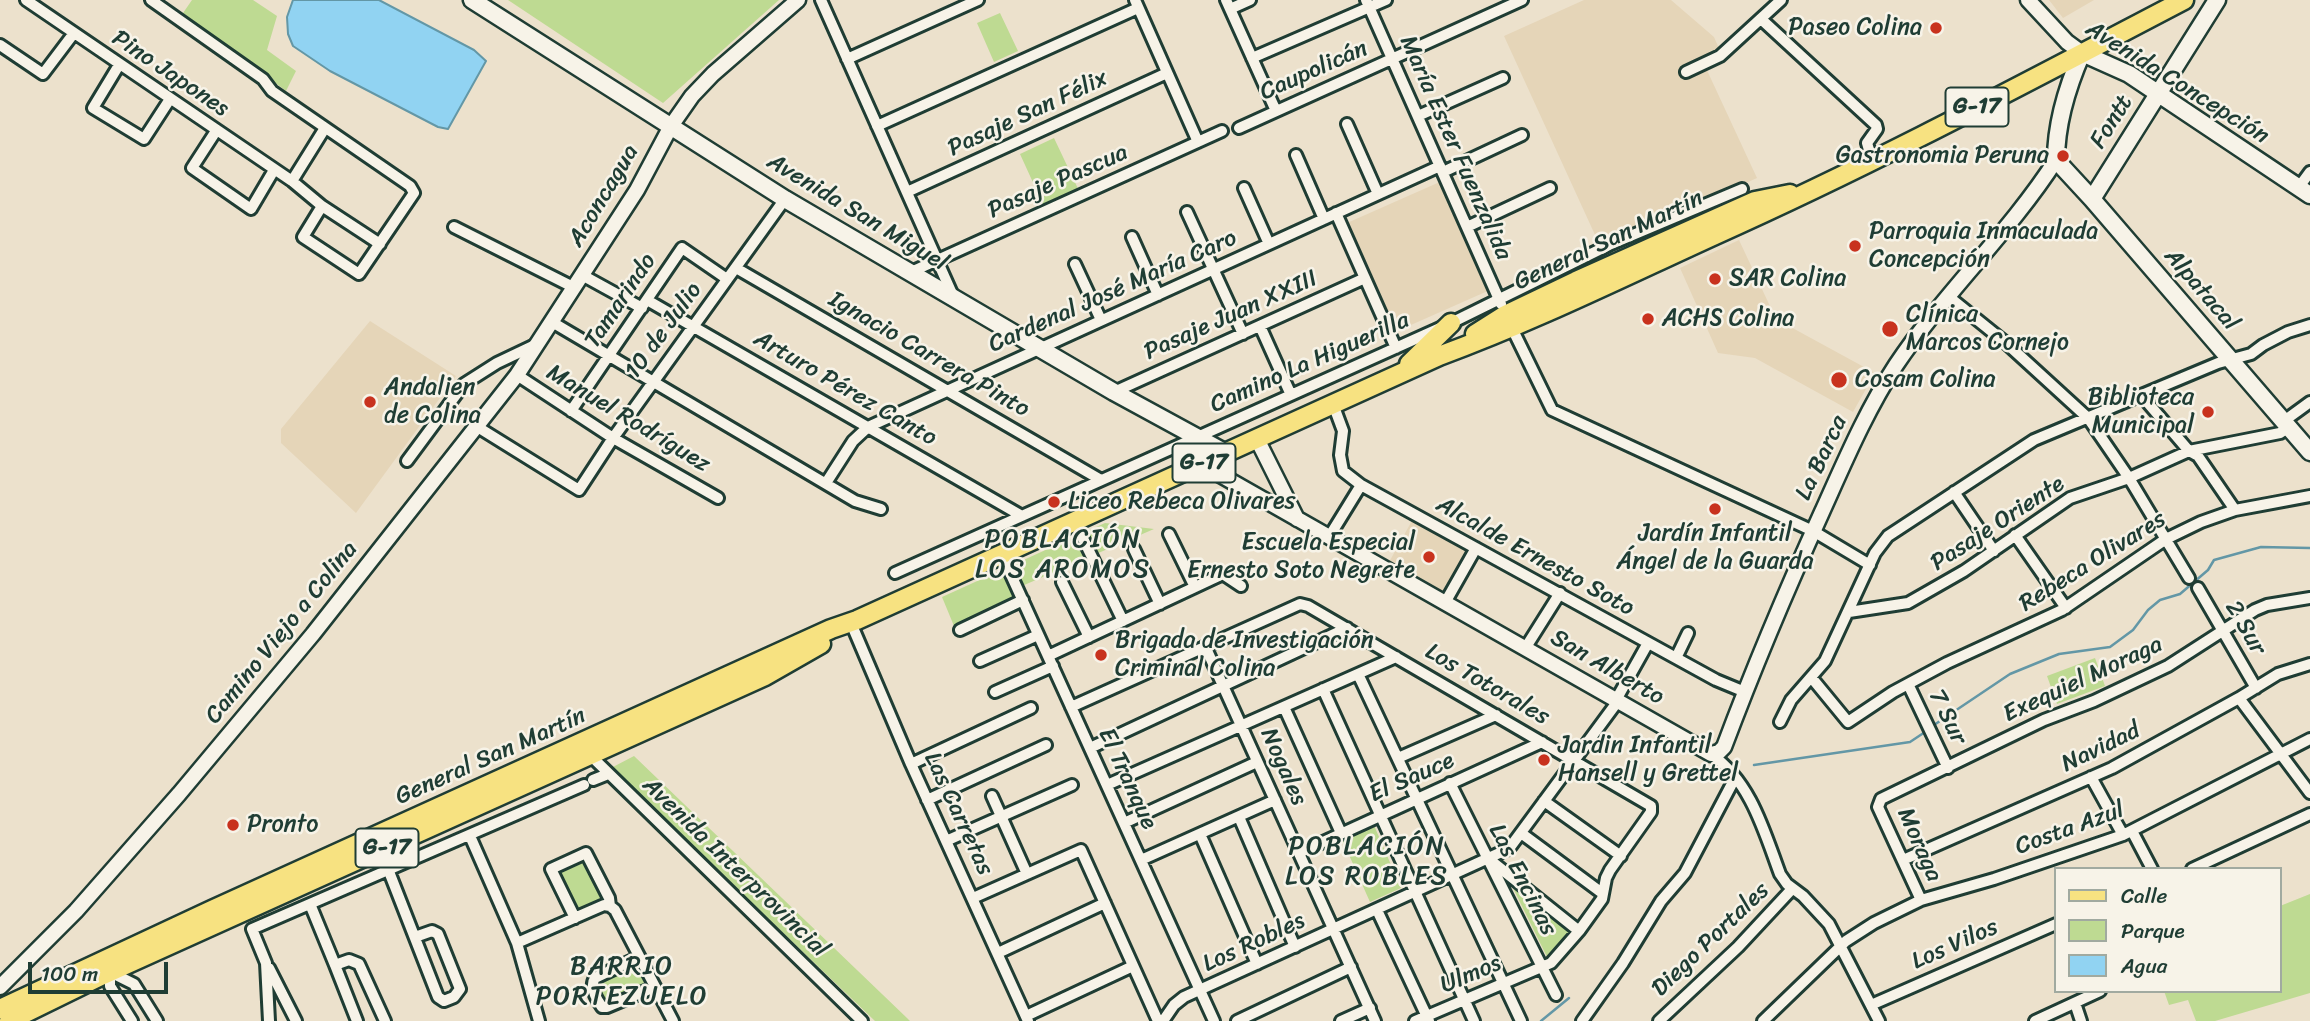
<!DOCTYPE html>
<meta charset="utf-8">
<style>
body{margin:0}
#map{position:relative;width:2310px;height:1021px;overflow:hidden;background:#ece1cc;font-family:Sriracha,sans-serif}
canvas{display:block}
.legend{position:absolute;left:2054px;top:867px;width:228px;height:126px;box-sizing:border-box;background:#f7f3e8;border:2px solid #a1aaa0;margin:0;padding:9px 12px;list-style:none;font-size:21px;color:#1f3d34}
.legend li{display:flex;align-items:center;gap:14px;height:35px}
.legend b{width:35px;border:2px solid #a1aaa0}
.scale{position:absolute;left:28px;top:962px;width:140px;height:32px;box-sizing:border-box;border:4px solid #1f3d34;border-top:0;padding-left:9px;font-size:21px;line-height:24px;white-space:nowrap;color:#1f3d34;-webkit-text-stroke:5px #f7f3e8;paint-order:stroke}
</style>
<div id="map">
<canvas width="2310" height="1021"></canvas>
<ul class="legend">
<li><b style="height:9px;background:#f7e281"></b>Calle</li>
<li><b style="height:19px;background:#beda92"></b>Parque</li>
<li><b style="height:19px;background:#91d3f2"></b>Agua</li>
</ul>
<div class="scale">100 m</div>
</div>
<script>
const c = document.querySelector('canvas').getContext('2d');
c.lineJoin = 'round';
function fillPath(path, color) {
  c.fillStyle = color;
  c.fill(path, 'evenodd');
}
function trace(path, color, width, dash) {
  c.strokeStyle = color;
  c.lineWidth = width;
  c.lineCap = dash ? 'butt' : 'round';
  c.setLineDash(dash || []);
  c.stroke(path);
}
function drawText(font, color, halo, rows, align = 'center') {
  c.font = font + ' Sriracha,sans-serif';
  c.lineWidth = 5;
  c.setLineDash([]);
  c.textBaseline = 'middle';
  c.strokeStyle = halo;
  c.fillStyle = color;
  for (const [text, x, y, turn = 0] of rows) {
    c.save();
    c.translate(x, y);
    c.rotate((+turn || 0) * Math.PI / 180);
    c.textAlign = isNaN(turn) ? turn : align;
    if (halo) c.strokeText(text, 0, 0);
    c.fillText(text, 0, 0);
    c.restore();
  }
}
fillPath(new Path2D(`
 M1584 0H1671L1714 37 1724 60 1705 66 1757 178 1601 248 1504 36Z
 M2049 0H2094L2063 18Z
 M1442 181 1490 290 1395 332 1347 223Z
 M1739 240 1776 319 1875 373 1853 412 1755 358 1718 353 1680 268Z
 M370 321 456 376 356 513 281 443V429Z
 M1414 517 1471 549 1444 596 1388 564Z`), '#e5d5b8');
fillPath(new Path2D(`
 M192 0H253L277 16 267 50 296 71 286 91 183 13Z
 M508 0H779L663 103Z
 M1000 13 1018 51 994 62 977 23Z
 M1054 138 1081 195 1046 211 1020 154Z
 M1105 523 1154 529 1015 589 1016 597 954 626 942 597Z
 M2095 658 2105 686 2057 704 2047 676Z
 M634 756 907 1018 910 1021H875L611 768Z
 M1373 823 1401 888 1370 902 1341 837Z
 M583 858 605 898 575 911 556 871Z
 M1511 884 1573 931 1549 961Z
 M2310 894V993L2215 1021H2196L2188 1000 2169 1005 2164 991H2280V906Z
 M635 964 645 984 605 1002 596 982Z`), '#beda92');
const water = new Path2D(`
 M293 0H379L474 50 486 61 448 129 438 127 330 71 293 46 288 34 287 17Z`);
fillPath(water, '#91d3f2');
trace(water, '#6397a6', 2);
trace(new Path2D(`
 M1934 725 2010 674 2059 654 2110 647 2133 630 2148 610 2160 600 2180 594 2208 570 2214 560 2261 547 2310 548
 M1754 765 1910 742 1925 732
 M1541 1021 1569 998`), '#6397a6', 2.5);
const minor = new Path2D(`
 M26 0 292 181 322 206 380 244
 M151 0 263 79 272 91 410 186 414 193 359 274 303 237 322 206
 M821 0 954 298
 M1135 0 1198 142
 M1226 0 1276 111
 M1366 0 1501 304
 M1230 9 1250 0
 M1761 19 1876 125 1877 129 1867 143 1872 160
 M0 45 43 74 74 33
 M1252 58 1386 0
 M847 59 978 0
 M119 65 93 108 144 139 170 99
 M1686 72 1720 56 1781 0
 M1418 116 1503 78
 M1347 124 1378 194
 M877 126 1138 8
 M1239 128 1522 0
 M216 131 192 168 251 209 274 170
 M1296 155 1324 219
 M1443 172 1522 135
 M292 181 325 128
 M2299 187 2310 172
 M1244 188 1269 244
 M907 192 1167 73
 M1187 212 1243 334
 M1336 213 1396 348
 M454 227 575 288
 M1467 227 1550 188
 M1132 237 1158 295
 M1075 264 1101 320
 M736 268 1101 480
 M911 272 1222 131
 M582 275 642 308
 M1949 297 2006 343 2088 418 2129 478 2189 578
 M647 300 1022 516
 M552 322 855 501 881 509
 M1509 322 1552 410 1813 531 1870 565
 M1260 326 1291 395
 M517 375 613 438 718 498
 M1114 392 1365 278
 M2142 396 2189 451 2198 456 2235 510
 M1333 404 1343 431 1340 455 1343 471 1361 485
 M571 411 682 248 727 279
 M2284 421 2310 402
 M476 426 579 490 613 438 785 199
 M407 461 464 384 497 363 537 344
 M826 483 853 441 868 427 1440 166
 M1954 492 1994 551
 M1075 522 1123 621
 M1169 534 1195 587
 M2015 535 2066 608
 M1329 537 1361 485 1716 680 1745 692
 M1134 549 1160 604
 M1002 555 1214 1021
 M895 573 1451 323 1609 245 1742 189
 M1062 582 1089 637
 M2198 588 2256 688
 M1446 601 1476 548
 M1849 612 1908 603 1964 571 2070 498 2129 478 2189 451 2280 433 2289 427
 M851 623 911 764 1028 1021
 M960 630 1023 600
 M1205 646 1375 1021
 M1526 647 1560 593
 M1048 656 1223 574 1241 586
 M1676 658 1688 633
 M980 661 1038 635
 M1358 674 1521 1021
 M1811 677 1848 722 1893 692 1947 663 2062 610 2166 539 2201 522 2235 510 2310 496
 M1908 684 1948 768
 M1323 689 1474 1021
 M995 692 1053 666
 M2239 698 2310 793
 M1616 700 1648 643
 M1071 707 1300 604 1308 606 1651 806V812L1610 870 1606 878 1602 899 1579 931 1551 963 1415 1021
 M1284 707 1341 833
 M1780 722 1791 700 1825 661 1875 553 1888 536 2034 440 2218 363 2251 354 2263 345 2288 332 2310 325
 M1090 748 1347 628
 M588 753 862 1021
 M1711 754C1751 782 1764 831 1780 874L1787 884 1803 896 1829 924 1879 1021
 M1398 758 1496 715
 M911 764 1031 708
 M2091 777 2123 835
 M593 780 608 774
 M1450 783 1556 995
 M1107 785 1396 657
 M992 796 1027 874
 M927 800 1046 745
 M1544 801 1621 856
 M1239 817 1295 947
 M1124 823 1257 762
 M2132 831 2152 869
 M1521 833 1602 893
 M1200 834 1257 964
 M470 836 517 943 539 1021
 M946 841 1072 785
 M1299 853 1542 742
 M1141 860 1275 800
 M1490 860 1579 931
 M1903 860 2112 768 2239 698 2278 674 2310 664
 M388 869 438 997 444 1001 454 997 460 989 438 934 432 931 415 937
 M2192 869 2310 814
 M973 898 1081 850 1158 1021
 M1921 900 1878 807 1881 799 2044 720 2094 701 2168 666 2255 610 2267 605 2310 598
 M310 904 335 965
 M1377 910 1429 1021
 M575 918 551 869 586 853 609 898 610 906 615 910 673 1021
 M517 943 604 905 610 906
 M998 953 1105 903
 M639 957 595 978C589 987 597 1000 602 1007H607L655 987
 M108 968 110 972V986L132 1021
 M269 968 296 1021
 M110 972 134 984 157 1021
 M2075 1003 2081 1021
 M1871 1005 2056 924
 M1026 1016 1133 966
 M269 1021 266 963 252 929 584 785
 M357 1021 335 965 349 960 359 964 385 1021
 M1163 1021 1174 1005 1184 997 1506 850 1511 846 1618 701
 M1237 1021 1351 967
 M1341 1021 1370 1008
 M1582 1021 1623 963 1661 901 1685 873 1735 778
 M1659 1021 1738 947 1792 889
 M1763 1021 1846 941 1874 923 1921 900 1994 879 2123 835 2310 739
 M2035 1021 2100 991`);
const tertiary = new Path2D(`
 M2028 0 2067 42 2082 53
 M1257 439 1297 519
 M1201 464 1711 754 1719 752 1724 747C1754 667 1787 589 1822 512 1845 461 1866 411 1896 365 1944 293 2009 233 2056 160
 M0 987 76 911 179 794 313 634 517 375 637 190 671 126 692 96 713 74 798 0`);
const secondary = new Path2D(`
 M472 0 785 199 1114 392 1226 453
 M2310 195 2129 74 2082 53C2068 85 2056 125 2056 160L2092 199 2310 452
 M2092 199 2217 0`);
const primary = new Path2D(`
 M1475 334 1505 315 1576 281 1755 201 1790 194
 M1409 364 1451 323
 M0 1009 212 910 831 629 857 620 1439 356C1534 321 1623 277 1715 235 1874 164 2029 81 2184 0
 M9 1021 103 975 765 676 821 644`);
trace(minor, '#1f3d34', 16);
trace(tertiary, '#1f3d34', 19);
trace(secondary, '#1f3d34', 21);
trace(primary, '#1f3d34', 23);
trace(minor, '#f7f3e8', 10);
trace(tertiary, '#f7f3e8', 14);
trace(secondary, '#f7f3e8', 16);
trace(primary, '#f7e281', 18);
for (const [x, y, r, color] of [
 [1936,28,7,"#c8321e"],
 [2063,156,7,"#c8321e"],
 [1855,246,7,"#c8321e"],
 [1715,279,7,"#c8321e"],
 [1648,319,7,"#c8321e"],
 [1890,329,9,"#c8321e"],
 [1839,380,9,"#c8321e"],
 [370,402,7,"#c8321e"],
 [2208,412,7,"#c8321e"],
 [1054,502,7,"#c8321e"],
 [1715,509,7,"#c8321e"],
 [1429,557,7,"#c8321e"],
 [1101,655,7,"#c8321e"],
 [1544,760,7,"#c8321e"],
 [233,825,7,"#c8321e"]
]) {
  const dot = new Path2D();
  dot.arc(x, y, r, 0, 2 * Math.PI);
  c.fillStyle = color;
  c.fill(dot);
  trace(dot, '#f7f3e8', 2.5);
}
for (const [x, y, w] of [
 [1977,107,63],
 [1204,463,63],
 [387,848,63]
]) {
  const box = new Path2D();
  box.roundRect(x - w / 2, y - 19.5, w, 39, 5);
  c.fillStyle = '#f7f3e8';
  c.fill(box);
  trace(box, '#1f3d34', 2);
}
drawText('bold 23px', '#1f3d34', null, [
 ["G-17",1977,107],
 ["G-17",1204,463],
 ["G-17",387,848]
]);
drawText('24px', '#1f3d34', '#f7f3e8', [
 ["Paseo Colina",1922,28,"right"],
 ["Gastronomia Peruna",2049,156,"right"],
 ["Parroquia Inmaculada",1869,232],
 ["Concepción",1869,260],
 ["SAR Colina",1729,279],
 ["Clínica",1906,315],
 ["Marcos Cornejo",1906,343],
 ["ACHS Colina",1662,319],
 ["Cosam Colina",1855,380],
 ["Andalien",384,388],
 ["de Colina",384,416],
 ["Biblioteca",2194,398,"right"],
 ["Municipal",2194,426,"right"],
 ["Liceo Rebeca Olivares",1068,502],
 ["Jardín Infantil",1715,534,"center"],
 ["Ángel de la Guarda",1715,562,"center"],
 ["Escuela Especial",1415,543,"right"],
 ["Ernesto Soto Negrete",1415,571,"right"],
 ["Brigada de Investigación",1115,641],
 ["Criminal Colina",1115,669],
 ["Jardin Infantil",1558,746],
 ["Hansell y Grettel",1558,774],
 ["Pronto",247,825]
], 'left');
drawText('24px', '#1f3d34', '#f7f3e8', [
 ["Caupolicán",1314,71,-24],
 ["Pino Japones",170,74,34],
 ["Avenida Concepción",2177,83,32],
 ["Pasaje San Félix",1028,114,-25],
 ["Fontt",2112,122,-58],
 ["María Ester Fuenzalida",1455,148,66],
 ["Pasaje Pascua",1058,182,-24],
 ["Aconcagua",604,196,-59],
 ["Avenida San Miguel",857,213,31],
 ["General San Martín",1609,241,-25],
 ["Alpatacal",2201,290,49],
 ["Cardenal José María Caro",1113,292,-24],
 ["Tamarindo",621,301,-56],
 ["Pasaje Juan XXIII",1231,316,-24],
 ["10 de Julio",664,331,-54],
 ["Ignacio Carrera Pinto",929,355,30],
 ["Camino La Higuerilla",1310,363,-24],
 ["Arturo Pérez Canto",845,389,30],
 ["Manuel Rodríguez",628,419,31],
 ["La Barca",1822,458,-65],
 ["Pasaje Oriente",1998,524,-33],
 ["Alcalde Ernesto Soto",1535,557,29],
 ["Rebeca Olivares",2093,562,-32],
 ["2 Sur",2245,628,60],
 ["Camino Viejo a Colina",282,633,-51],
 ["San Alberto",1607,668,30],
 ["Exequiel Moraga",2083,680,-25],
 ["Los Totorales",1487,685,30],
 ["7 Sur",1947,717,64],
 ["Navidad",2101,748,-26],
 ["General San Martín",491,757,-24],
 ["Nogales",1283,767,66],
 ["El Sauce",1412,778,-24],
 ["El Tranque",1127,779,65],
 ["Las Carretas",958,814,65],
 ["Costa Azul",2070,829,-20],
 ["Moraga",1919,845,66],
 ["Avenida Interprovincial",735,868,44],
 ["Las Encinas",1522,880,63],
 ["Diego Portales",1711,940,-44],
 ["Los Robles",1254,943,-25],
 ["Los Vilos",1955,945,-24],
 ["Ulmos",1471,975,-23]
]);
c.letterSpacing = '2px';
drawText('26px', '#1f3d34', '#f7f3e8', [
 ["POBLACIÓN",1063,540],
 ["LOS AROMOS",1063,570],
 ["POBLACIÓN",1367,847],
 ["LOS ROBLES",1367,877],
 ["BARRIO",622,967],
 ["PORTEZUELO",622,997]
]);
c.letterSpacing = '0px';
</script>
